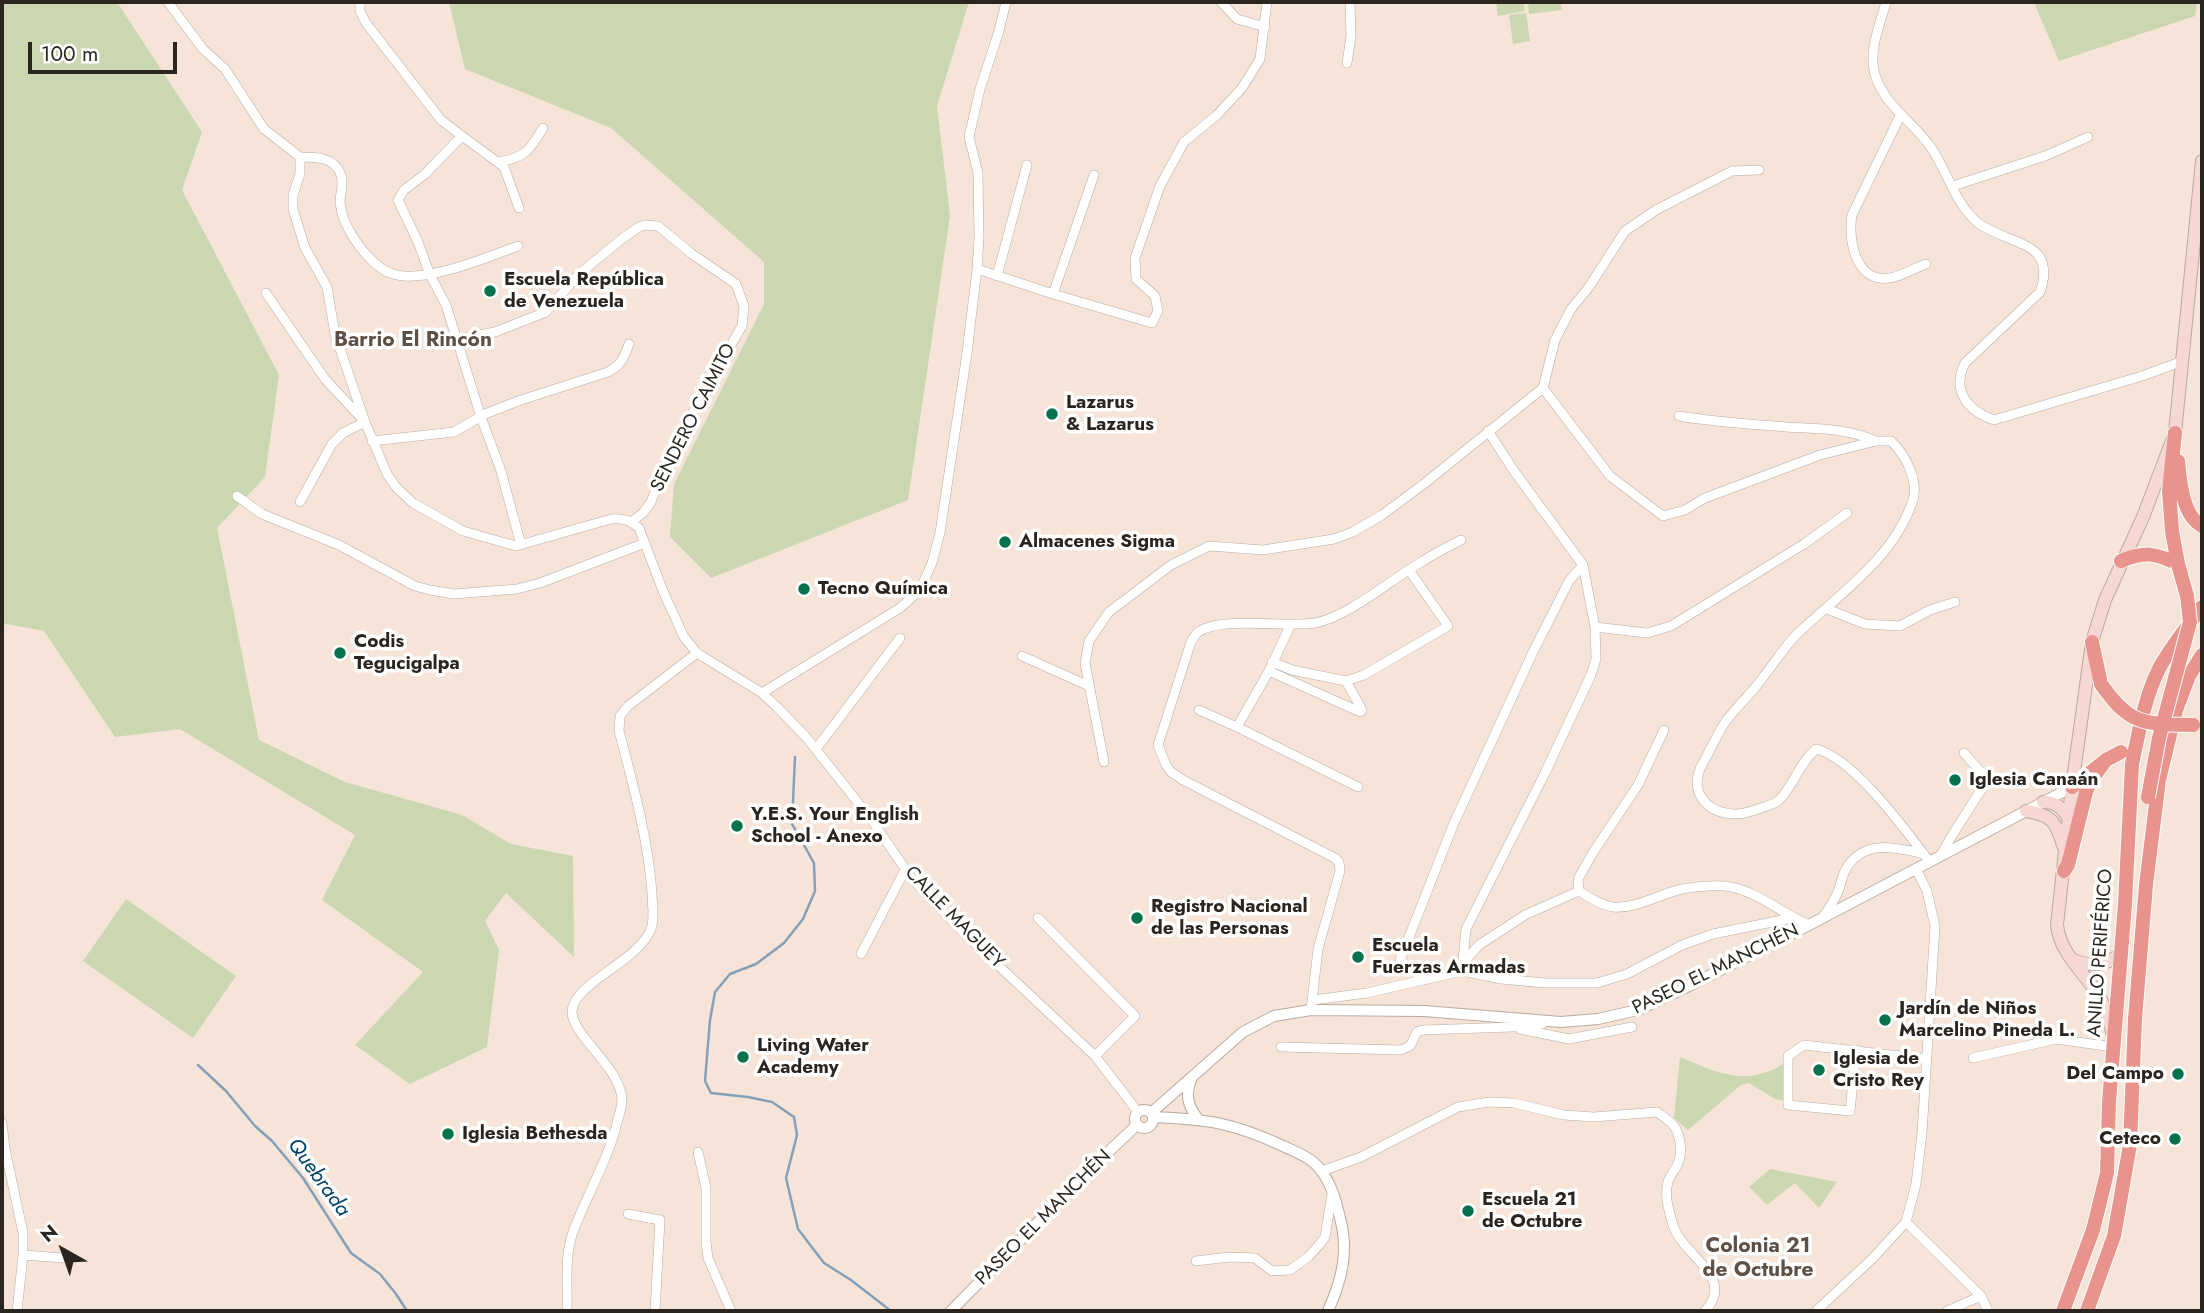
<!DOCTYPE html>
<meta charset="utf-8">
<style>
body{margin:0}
#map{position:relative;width:2204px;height:1313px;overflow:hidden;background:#f5e4d7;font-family:Jost,sans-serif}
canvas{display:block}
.frame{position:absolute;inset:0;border:4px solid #2b2520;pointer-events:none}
.north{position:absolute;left:28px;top:1215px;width:70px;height:70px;-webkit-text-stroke:5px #fff;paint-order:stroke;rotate:320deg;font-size:19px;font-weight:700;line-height:28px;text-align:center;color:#2b2520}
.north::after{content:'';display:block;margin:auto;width:24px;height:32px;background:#2b2520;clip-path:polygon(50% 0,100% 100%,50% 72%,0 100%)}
.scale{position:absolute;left:28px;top:42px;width:149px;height:32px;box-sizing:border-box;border:4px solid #2b2520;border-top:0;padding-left:9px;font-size:21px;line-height:24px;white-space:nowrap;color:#2b2520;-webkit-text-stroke:5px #fff;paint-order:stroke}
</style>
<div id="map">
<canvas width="2204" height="1313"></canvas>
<div class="frame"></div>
<div class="north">N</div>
<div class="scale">100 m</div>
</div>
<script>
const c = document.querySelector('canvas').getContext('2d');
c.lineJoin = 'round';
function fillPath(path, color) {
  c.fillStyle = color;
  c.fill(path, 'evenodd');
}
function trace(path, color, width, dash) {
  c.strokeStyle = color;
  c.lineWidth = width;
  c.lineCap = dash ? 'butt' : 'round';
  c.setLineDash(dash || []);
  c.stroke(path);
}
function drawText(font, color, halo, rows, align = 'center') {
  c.font = font + ' Jost,sans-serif';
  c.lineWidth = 7;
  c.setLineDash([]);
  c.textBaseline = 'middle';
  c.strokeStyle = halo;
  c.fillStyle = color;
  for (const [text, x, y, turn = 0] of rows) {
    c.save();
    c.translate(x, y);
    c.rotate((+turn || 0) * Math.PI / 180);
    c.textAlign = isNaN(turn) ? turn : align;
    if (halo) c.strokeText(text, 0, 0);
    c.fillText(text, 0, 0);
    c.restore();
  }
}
fillPath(new Path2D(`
 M2 2H117L202 132 182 190 279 375 265 477 217 528 259 740 345 782 462 815 511 844 573 856 574 957 506 893 485 921 499 950 487 1047 410 1084 355 1045 423 972 322 900 355 835 180 729 115 737 44 631 2 623Z
 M449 2H969L937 106 950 216 908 500 711 578 670 537 674 484 764 304V262L611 128 465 69Z
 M1496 2H1523L1525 11 1498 16Z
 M1528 2H1560L1562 10 1529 14Z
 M2034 2H2197L2195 16 2059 61Z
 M1526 13 1530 41 1513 44 1509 15Z
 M126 899 236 976 193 1038 83 961Z
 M1680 1057C1717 1073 1748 1088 1786 1062V1101L1775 1099 1749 1083 1741 1085 1688 1130 1674 1118Z
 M1770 1169 1837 1182 1819 1208 1795 1183 1767 1205 1749 1187Z`), '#cbd7b1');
trace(new Path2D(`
 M795 757 792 824 814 863 815 891 803 919 784 943 756 964 730 974 715 992 710 1020 705 1081 711 1093 748 1097 772 1102 794 1117 797 1135 786 1178 798 1229 824 1263 851 1280 891 1311
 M198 1065 226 1091 255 1126 272 1141 303 1178 351 1253 380 1274 396 1294 407 1311`), '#85a0b9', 2.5);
const minor = new Path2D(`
 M168 2 203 49 225 69 264 129 300 157
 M360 2V11L366 23 441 120 462 136 425 174 404 190 398 200 418 242 430 275 446 305 481 417 501 471 521 545
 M1221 2 1237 19 1265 27
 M1886 2C1880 25 1868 51 1875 75 1885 106 1912 121 1930 146 1947 170 1955 204 1978 223 1994 236 2028 241 2039 256 2046 267 2044 281 2040 292L1965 363C1951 391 1968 411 1994 420L2142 376 2183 361
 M1347 63 1351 36 1350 2
 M1900 116 1852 215C1848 239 1855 283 1889 278 1901 277 1914 268 1926 264
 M462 136 504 167 519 208
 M300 157V174L293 195V209L305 248 327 287 335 334 365 422 387 474 396 487 413 503 463 531 516 546 611 519C623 518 630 520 639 528L663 591 684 637 697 653 762 693 778 708 806 737 871 819 912 879 969 938 1095 1056 1138 1112
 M300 157C316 157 335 157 341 175 344 184 340 194 340 202 341 211 344 221 348 228 356 244 375 269 393 274 424 284 488 257 518 246
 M498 162C525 158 530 150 543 128
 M1953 186 2045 156 2088 137
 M977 269 1053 294 1152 323 1158 311 1155 296 1136 279 1135 258 1160 186 1184 142 1217 115 1242 88 1260 59 1267 2
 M997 276 1027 165
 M266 293 325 379 365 422 343 433 332 444 300 502
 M1053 294 1094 175
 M458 339 495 332 546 312 579 274 623 238 639 227 645 225 658 226 692 254 736 284 744 306 742 326 698 402 659 481 651 502 643 513 631 522
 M1543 388 1610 476 1663 516 1685 510 1705 498 1820 455 1876 441H1891C1906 455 1920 483 1912 503 1892 560 1838 595 1797 634 1785 646 1775 662 1764 676 1753 692 1738 705 1726 721 1717 734 1711 749 1703 763 1688 789 1704 812 1733 814 1743 815 1755 810 1764 807 1769 805 1775 804 1779 800 1793 787 1799 763 1816 749 1855 759 1905 830 1930 862
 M1679 416C1714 422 1750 424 1786 427 1817 429 1847 428 1876 441
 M372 441 454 432 485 414 518 401 608 372C621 365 624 358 629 344
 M237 496 262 514 339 545 415 586 430 590 454 594 517 589 540 583 645 543
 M1827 609 1865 624 1900 626 1930 610 1955 602
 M1595 627 1647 633 1671 626 1804 544 1847 513
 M1022 656 1089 686
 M1272 662 1292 670 1346 681 1364 675 1448 626 1409 570
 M1269 671 1360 712 1362 710 1346 681
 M762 693 900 608 920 590 932 563 940 533 967 353 977 269 979 238 978 173 969 137 980 89 999 31 1006 2
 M1199 710 1237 727 1358 787
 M1237 727 1269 671 1290 626
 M816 749 900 638
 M1104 762 1085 663 1089 641 1109 612 1171 565 1209 546 1263 550 1334 539 1353 532 1382 515 1425 483 1543 388 1555 340 1571 309 1589 287 1625 231 1656 210 1732 171 1759 170
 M1941 855C1955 828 1973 805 1987 779L1964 753
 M1579 891 1578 879 1594 851 1638 785 1664 730
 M1038 918 1135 1016 1095 1056
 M1822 918C1829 909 1835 900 1839 889 1841 883 1842 876 1846 869 1863 839 1896 847 1924 854
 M861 954 905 870
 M1462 964 1479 945 1525 915 1579 891C1589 898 1600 905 1613 907 1637 909 1659 894 1682 889 1694 887 1713 885 1725 886 1757 890 1780 913 1809 925
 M1462 971 1466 929 1545 773 1591 675 1596 659 1595 627 1583 565 1514 471 1488 431
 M1424 980 1400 960 1454 823 1533 652 1569 581 1583 565
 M1313 1000 1367 993 1462 971 1501 979 1545 983H1597L1627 974 1682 945 1713 934 1792 918
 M1311 1010 1318 949 1340 871 1339 862 1335 858 1183 780 1171 772 1166 765 1158 745 1191 642C1192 640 1196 634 1197 633 1219 615 1285 628 1315 623 1348 617 1393 578 1423 561 1435 553 1448 547 1461 540
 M1520 1029 1569 1039 1632 1027
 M1281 1047 1401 1050 1410 1046 1417 1032 1423 1030 1512 1027 1542 1024
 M1856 1050 1850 1111 1788 1105V1056L1804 1045 1926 1059
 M1973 1058 2056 1039 2113 1047
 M2 1123 5 1149 23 1233V1255L17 1311
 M698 1152 706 1188V1242L708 1258 731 1311
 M1322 1171 1361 1157 1458 1107 1489 1102 1514 1103 1564 1115 1594 1117 1657 1112C1662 1116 1670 1121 1674 1126 1680 1134 1683 1153 1678 1163 1676 1169 1670 1175 1668 1182 1664 1196 1669 1211 1673 1225 1682 1256 1737 1277 1705 1311
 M628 1214 660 1220 655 1311
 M1906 1222 1981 1296 1988 1311
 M23 1255 64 1258
 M1196 1261 1229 1257 1255 1258 1272 1271 1290 1270 1308 1257 1319 1245 1325 1237 1332 1194
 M567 1311C568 1285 564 1258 573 1232 587 1194 609 1159 618 1119 620 1113 622 1105 622 1098 618 1065 572 1035 572 1012 572 984 639 961 651 929 655 919 652 904 652 893 648 838 633 784 619 731L620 716 628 706 697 653
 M1816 1311 1872 1259 1906 1222 1916 1184 1922 1133 1935 926 1927 891 1916 869
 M1947 1311 1981 1296`);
const tertiary = new Path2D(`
 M1192 1077C1185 1094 1187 1105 1198 1119
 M1135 1119a9 9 0 1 1 18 0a9 9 0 1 1-18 0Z
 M1151 1113 1243 1032 1274 1016 1311 1010 1424 1011 1561 1022 1598 1019 1638 1010 1689 986 1809 925 2072 787
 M1153 1117C1207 1119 1234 1123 1283 1146 1296 1152 1310 1157 1319 1168 1331 1182 1336 1201 1340 1218 1349 1251 1342 1280 1328 1311
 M951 1311 1088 1171 1137 1125`);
const secondary = new Path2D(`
 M2043 802C2057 802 2062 808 2070 820
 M2026 811C2054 815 2056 823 2064 848
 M2073 960C2092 967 2104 966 2121 954
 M2112 1032C2109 1020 2106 1007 2099 996 2084 972 2060 954 2057 925L2072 787 2092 642 2105 600 2143 517 2175 433 2202 161`);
const trunk = new Path2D(`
 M2175 433 2169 491 2172 531 2178 564
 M2178 461C2180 481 2182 515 2202 526
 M2121 561C2145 551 2155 553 2178 564
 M2092 642 2101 684
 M2072 787 2106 760 2121 752
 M2064 871 2068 865 2086 792 2091 780 2106 760
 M2063 1311 2093 1230 2107 1173 2109 1102 2125 904 2132 764C2139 732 2145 694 2161 665 2173 644 2188 626 2202 607
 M2087 1311 2114 1236 2130 1145 2135 1019 2146 885 2159 780 2176 710 2189 676 2202 655`);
trace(minor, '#baaa9e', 10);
trace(tertiary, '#baaa9e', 12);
trace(secondary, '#baaa9e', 14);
trace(trunk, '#fff', 16);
trace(minor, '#fff', 9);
trace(tertiary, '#fff', 10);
trace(secondary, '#f6d7d4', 12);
trace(trunk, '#e8948c', 14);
const trunkBridge = new Path2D(`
 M2101 684C2130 726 2145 724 2193 725
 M2148 797 2159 738 2190 622 2187 596 2178 564`);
trace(trunkBridge, '#fff', 16, []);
trace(trunkBridge, '#e8948c', 14);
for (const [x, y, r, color] of [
 [490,291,7,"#04734c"],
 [1052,414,7,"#04734c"],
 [1005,542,7,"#04734c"],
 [804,589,7,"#04734c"],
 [340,653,7,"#04734c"],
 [1955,780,7,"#04734c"],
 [737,826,7,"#04734c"],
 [1137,918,7,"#04734c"],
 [1358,957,7,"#04734c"],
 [1885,1020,7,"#04734c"],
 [743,1057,7,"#04734c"],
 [1819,1070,7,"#04734c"],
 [2178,1074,7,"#04734c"],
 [448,1134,7,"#04734c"],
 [2175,1139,7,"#04734c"],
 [1468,1211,7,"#04734c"]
]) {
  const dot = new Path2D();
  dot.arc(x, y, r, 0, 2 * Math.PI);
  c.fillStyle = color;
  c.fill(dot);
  trace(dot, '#fff', 2.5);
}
drawText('bold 19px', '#2b2520', '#fff', [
 ["Escuela República",504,280],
 ["de Venezuela",504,302],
 ["Lazarus",1066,403],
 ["& Lazarus",1066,425],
 ["Almacenes Sigma",1019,542],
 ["Tecno Química",818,589],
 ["Codis",354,642],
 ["Tegucigalpa",354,664],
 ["Iglesia Canaán",1969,780],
 ["Y.E.S. Your English",751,815],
 ["School - Anexo",751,837],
 ["Registro Nacional",1151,907],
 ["de las Personas",1151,929],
 ["Escuela",1372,946],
 ["Fuerzas Armadas",1372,968],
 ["Jardín de Niños",1899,1009],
 ["Marcelino Pineda L.",1899,1031],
 ["Living Water",757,1046],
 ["Academy",757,1068],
 ["Iglesia de",1833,1059],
 ["Cristo Rey",1833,1081],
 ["Del Campo",2164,1074,"right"],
 ["Iglesia Bethesda",462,1134],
 ["Ceteco",2161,1139,"right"],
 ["Escuela 21",1482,1200],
 ["de Octubre",1482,1222]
], 'left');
drawText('19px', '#2b2520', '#fff', [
 ["SENDERO CAIMITO",694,418,-63],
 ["CALLE MAGUEY",954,918,46],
 ["ANILLO PERIFÉRICO",2101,953,-86],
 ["PASEO EL MANCHÉN",1716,970,-26],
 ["PASEO EL MANCHÉN",1044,1218,-45]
]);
drawText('bold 21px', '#5e5046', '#fff', [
 ["Barrio El Rincón",413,341],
 ["Colonia 21",1758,1247],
 ["de Octubre",1758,1271]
]);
drawText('italic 21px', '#00416b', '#fff', [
 ["Quebrada",318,1178,54]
]);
</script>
